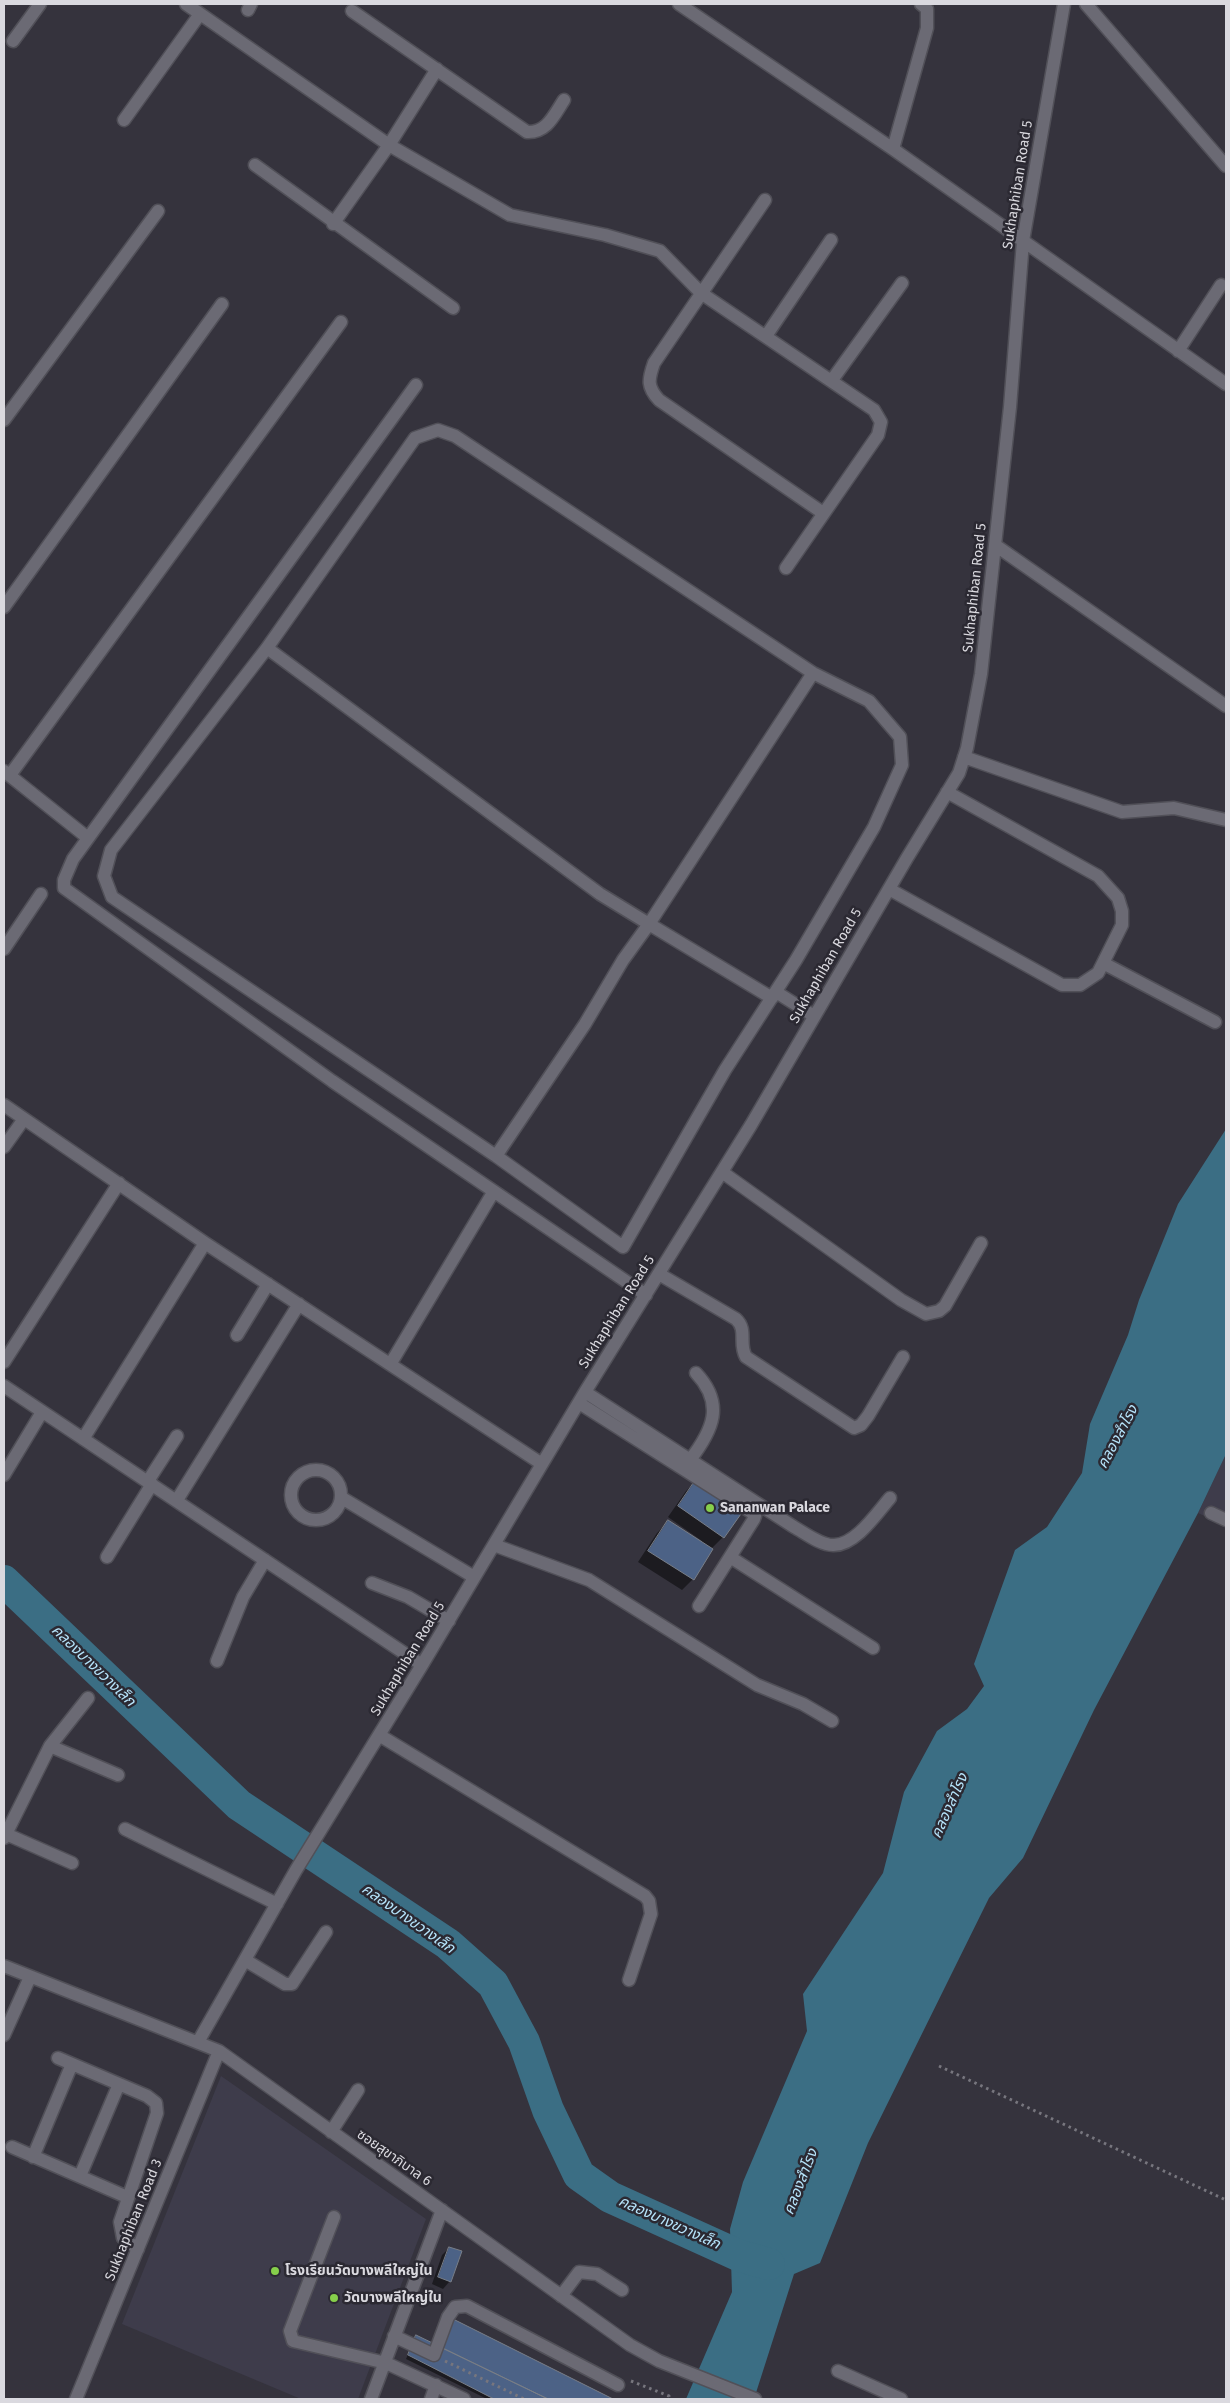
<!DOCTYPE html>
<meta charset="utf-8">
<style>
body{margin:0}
#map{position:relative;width:1230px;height:2403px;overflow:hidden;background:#35333d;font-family:"Fira Sans",sans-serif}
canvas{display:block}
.frame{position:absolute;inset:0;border:5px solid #dad9df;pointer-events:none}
</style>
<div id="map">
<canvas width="1230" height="2403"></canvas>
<div class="frame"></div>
</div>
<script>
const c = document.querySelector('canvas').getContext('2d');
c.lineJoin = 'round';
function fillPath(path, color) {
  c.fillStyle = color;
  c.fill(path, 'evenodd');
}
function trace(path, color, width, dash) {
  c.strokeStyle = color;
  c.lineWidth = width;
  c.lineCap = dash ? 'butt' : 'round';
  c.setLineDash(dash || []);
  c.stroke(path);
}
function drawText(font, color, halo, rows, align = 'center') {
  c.font = font + ' "Fira Sans","Noto Sans Thai",sans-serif';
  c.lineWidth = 5;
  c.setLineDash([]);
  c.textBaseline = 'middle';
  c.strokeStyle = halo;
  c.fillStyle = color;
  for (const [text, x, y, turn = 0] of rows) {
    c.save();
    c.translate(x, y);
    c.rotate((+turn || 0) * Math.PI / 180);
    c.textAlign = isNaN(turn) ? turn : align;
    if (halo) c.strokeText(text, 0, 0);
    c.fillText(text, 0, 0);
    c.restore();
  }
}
fillPath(new Path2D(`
 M1226 1454V1526L1198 1513Z
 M221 2076 426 2219 358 2399H301L122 2324Z`), '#3e3c4b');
fillPath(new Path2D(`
 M1226 1129V1454L1198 1513 1094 1710 1023 1858 989 1898 868 2143 820 2263 794 2274 754 2399H686L732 2292 730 2229 743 2182 807 2031 803 1994 883 1873 904 1792 937 1731 967 1709 984 1686 974 1664 1015 1550 1047 1527 1082 1473 1090 1424 1128 1335 1139 1300 1178 1204Z`), '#3b6e84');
fillPath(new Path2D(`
 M697 1480 723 1537 712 1548 693 1579 682 1590 638 1562 657 1533 668 1522 700 1543 702 1541 668 1517 686 1491Z
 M449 2248 450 2281 443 2289 432 2284 442 2255Z
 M453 2321 610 2399H487L406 2359 416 2336 441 2348Z`), '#0007');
trace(new Path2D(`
 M4 1581 239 1805 448 1944 493 1984 524 2042 548 2110 579 2175 610 2197 740 2256 769 2264`), '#3b6e84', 32);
const building = new Path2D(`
 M697 1478 743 1511 724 1538 678 1506Z
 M668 1520 713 1549 694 1580 648 1551Z
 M449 2247 462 2251 451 2282 438 2277Z
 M453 2319 613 2399H548L442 2348Z
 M416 2335 548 2399H494L408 2355Z`);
fillPath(building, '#4c6286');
trace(building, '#787e87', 1);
const minor = new Path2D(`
 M186 4 389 145 510 215 605 235 660 251 701 293 874 410 881 422 878 435 786 568
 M679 4 893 149 1226 384
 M1086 4 1226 166
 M248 10 251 4
 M352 11 527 132C547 133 554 115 564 100
 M13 41 40 4
 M124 120 200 14
 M893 149 927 28V9L921 4
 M255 165 453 308
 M765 200 654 363C648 380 647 387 659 400L823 513
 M333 224 389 145 437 69
 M766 336 831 240
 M1178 351 1221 285
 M832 380 902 283
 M416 385 73 859 64 880V888L332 1081 646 1295
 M4 420 158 211
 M438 430 455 436 813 673 869 701 900 737 902 765 874 827 796 960 725 1070 623 1247 496 1156 112 897 104 876 111 850 267 648 415 438Z
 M995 545 1226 706
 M4 607 222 304
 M267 648 600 894 649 924 623 960 585 1024 496 1156
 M964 757 1122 812 1174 808 1226 820
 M4 771 88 838
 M10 775 341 322
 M889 889 1062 985H1080L1098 973 1122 925V911L1118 898 1098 876 947 792
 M4 949 41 894
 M1103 963 1215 1022
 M776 992 814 1016
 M772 998 649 924 813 673
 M4 1105 205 1243 542 1464
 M4 1147 24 1119
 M722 1172 901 1300 926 1314 939 1311 945 1306 981 1243
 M659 1274 736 1319C748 1330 738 1344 746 1357L854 1428 861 1425 868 1416 903 1357
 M237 1335 268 1284
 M4 1362 119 1183
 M391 1363 491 1196
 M4 1386 422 1665
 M585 1392 794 1527C805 1533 820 1545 833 1545 855 1546 877 1513 890 1498
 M579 1403 751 1512 755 1516 754 1519 730 1557 873 1648
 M83 1439 205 1243
 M690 1460C713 1430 725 1404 696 1373
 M291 1495a25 25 0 1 1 50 0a25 25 0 1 1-50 0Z
 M4 1475 42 1412
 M148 1481 177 1436
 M342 1498 474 1577
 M177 1500 299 1304
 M1211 1513 1226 1520
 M494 1545 589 1580 757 1685 803 1704 832 1721
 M107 1557 152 1484
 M372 1583 408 1597 449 1621
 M699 1606 730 1557
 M217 1661 243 1597 265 1560
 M379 1735 645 1896 649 1901 651 1914 629 1980
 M50 1746 118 1775
 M125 1829 277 1904
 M6 1834 72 1863
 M4 1838 50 1746 88 1698
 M245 1960 285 1984H292L326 1932
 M4 1966 219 2051 630 2345 659 2361 755 2399
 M4 2035 30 1977
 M198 2042 296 1870 422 1665 585 1392 751 1125 907 858 959 773 967 748 981 674 1010 407 1023 241 1064 4
 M58 2058 147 2096 156 2103 157 2113 120 2222 123 2238 138 2249
 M331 2132 358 2090
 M12 2147 127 2197
 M33 2157 72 2064
 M80 2176 119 2084
 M334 2217 290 2331 293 2341 386 2363 464 2399
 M561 2296 579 2272 597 2274 622 2290
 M394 2336 434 2355 448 2317 455 2307 467 2306 618 2385
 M838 2371 901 2399
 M76 2399 219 2051
 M371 2399 442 2210
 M431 2399 436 2385`);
trace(minor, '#515058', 15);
trace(new Path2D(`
 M939 2066 1226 2200
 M445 2361 524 2399
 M631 2381 669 2396 668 2399`), '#77767e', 3, [2.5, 4]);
trace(minor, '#6b6a74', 12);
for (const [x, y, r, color] of [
 [710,1508,5,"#86cf4b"],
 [275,2271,5,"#86cf4b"],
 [334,2298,5,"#86cf4b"]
]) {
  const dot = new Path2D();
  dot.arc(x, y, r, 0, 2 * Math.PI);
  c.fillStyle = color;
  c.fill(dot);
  trace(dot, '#2b2932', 2);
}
drawText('14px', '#dad9df', '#2b2932', [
 ["Sukhaphiban Road 5",1018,185,-81],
 ["Sukhaphiban Road 5",975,588,-84],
 ["Sukhaphiban Road 5",826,966,-60],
 ["Sukhaphiban Road 5",617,1312,-58],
 ["Sukhaphiban Road 5",408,1659,-59],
 ["ซอยสุขาภิบาล 6",394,2158,35],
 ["Sukhaphiban Road 3",134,2220,-68]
]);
drawText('bold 14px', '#dad9df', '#2b2932', [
 ["Sananwan Palace",720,1508],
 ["โรงเรียนวัดบางพลีใหญ่ใน",285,2271],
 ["วัดบางพลีใหญ่ใน",344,2298]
], 'left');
drawText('italic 15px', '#b6e4fb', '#2b2932', [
 ["คลองสำโรง",1118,1437,-62],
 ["คลองบางขวางเล็ก",93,1666,44],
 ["คลองสำโรง",950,1806,-66],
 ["คลองบางขวางเล็ก",408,1919,35],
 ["คลองสำโรง",801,2182,-69],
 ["คลองบางขวางเล็ก",669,2223,24]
]);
</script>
